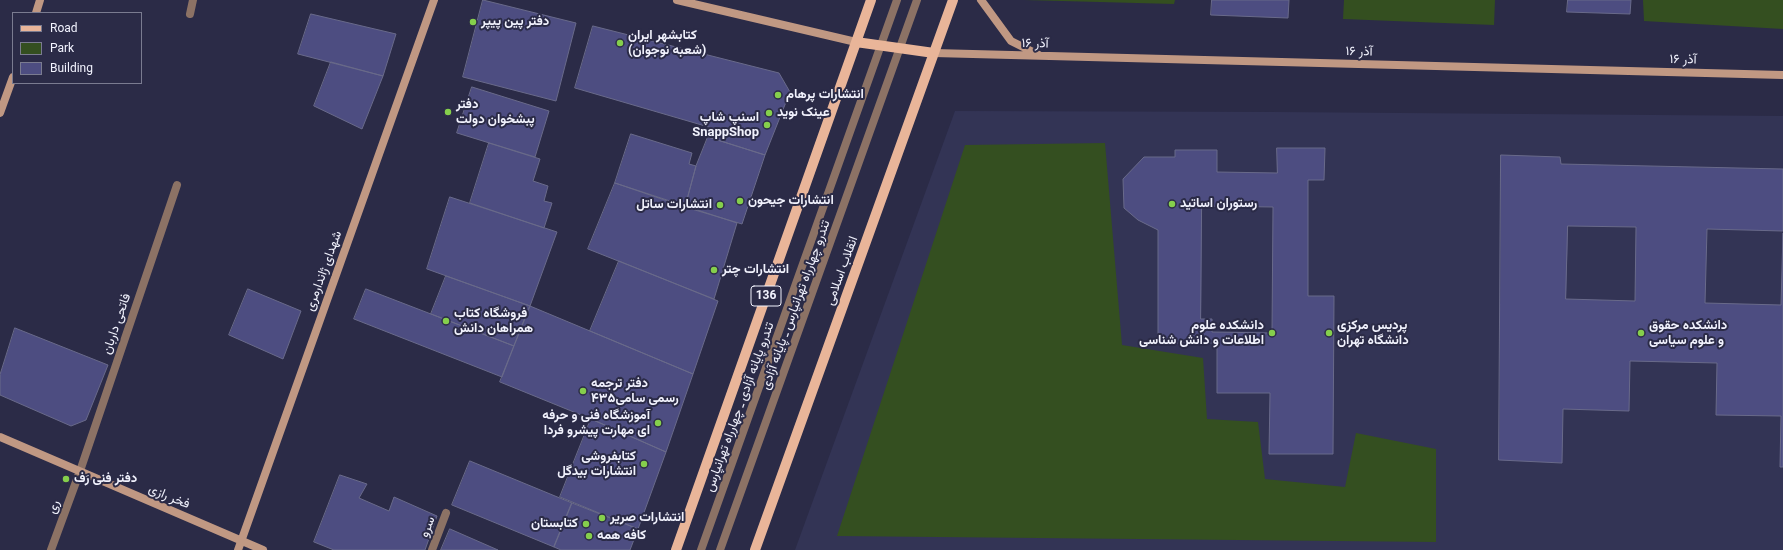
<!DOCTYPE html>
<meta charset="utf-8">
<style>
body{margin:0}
#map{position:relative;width:1783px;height:550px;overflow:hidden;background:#2b2b47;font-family:Roboto,sans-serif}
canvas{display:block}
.legend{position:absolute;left:12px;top:12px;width:130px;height:72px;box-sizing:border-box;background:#2b2b47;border:1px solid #7a7b90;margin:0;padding:5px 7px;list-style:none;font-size:12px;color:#f1f2fd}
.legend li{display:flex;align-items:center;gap:8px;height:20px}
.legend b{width:20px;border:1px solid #7a7b90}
</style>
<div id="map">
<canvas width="1783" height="550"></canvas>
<ul class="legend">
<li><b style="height:5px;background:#e9b599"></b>Road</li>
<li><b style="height:11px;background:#344f20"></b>Park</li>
<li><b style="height:11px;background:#4d4d81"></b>Building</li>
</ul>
</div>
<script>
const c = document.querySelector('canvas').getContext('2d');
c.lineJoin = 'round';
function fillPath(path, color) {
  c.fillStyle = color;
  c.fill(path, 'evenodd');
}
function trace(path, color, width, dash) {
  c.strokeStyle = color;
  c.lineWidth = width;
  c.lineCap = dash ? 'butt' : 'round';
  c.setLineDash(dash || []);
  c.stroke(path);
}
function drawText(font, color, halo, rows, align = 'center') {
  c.font = font + ' Roboto,Vazirmatn,sans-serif';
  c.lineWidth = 4;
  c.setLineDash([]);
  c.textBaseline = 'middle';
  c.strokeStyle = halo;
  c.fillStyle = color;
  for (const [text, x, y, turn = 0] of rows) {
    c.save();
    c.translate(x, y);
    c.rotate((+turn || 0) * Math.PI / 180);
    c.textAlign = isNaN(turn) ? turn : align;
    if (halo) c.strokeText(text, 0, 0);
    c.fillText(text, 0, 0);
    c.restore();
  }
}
fillPath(new Path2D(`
 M955 111 1275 112 1783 116V550H795Z`), '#333455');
fillPath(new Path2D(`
 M1024 0H1175L1174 4Z
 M1344 0H1495L1494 25 1343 19Z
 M1643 0H1783V29L1644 21Z
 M1105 143 1122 345 1203 358 1207 419 1258 422 1265 479 1345 487 1356 433 1436 449V542L837 536 965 145Z`), '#344f20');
const building = new Path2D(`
 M483 0 576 23 556 101 463 77Z
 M1212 0H1289L1288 18 1211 15Z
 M1568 0H1631L1630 14 1567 12Z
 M311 14 396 34 383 76 298 54Z
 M593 26 779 73 790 92 765 155 708 137 712 128 575 88Z
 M331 62 383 76 362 129 314 106Z
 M472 87 549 111 535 157 457 133Z
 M631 134 692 153 689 164 696 166 685 207 615 183Z
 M708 137 765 155 742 224 685 207 696 166Z
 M489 143 540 159 533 181 548 186 544 201 552 203 544 228 470 203Z
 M1277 148H1325L1324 180H1308V296H1334L1333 454H1269L1270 393H1217V343H1158V230L1138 220 1124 208 1123 179 1144 157H1175V150H1217V172L1277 173ZM1202 206 1273 207 1272 333 1212 332V319H1201Z
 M1501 155 1560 157 1561 164 1783 169V231L1707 229 1705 303 1781 305 1783 233V467H1780L1781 416 1716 415 1717 363 1630 361 1629 411 1563 409 1562 463 1499 460ZM1568 226 1636 227 1635 301 1566 299Z
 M615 183 737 223 714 299 588 249Z
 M450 197 557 232 530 306 427 269Z
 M619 261 718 301 693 374 590 331Z
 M446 276 530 306 514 346 431 314Z
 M248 289 301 311 283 359 229 335Z
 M366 289 514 346 502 377 354 319Z
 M530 306 693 374 666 452 591 419 500 382Z
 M15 328 108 365 86 420 71 426 0 395V375Z
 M591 419 666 452 638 529 560 497Z
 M470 461 572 503 554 547 452 505Z
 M340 475 367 484 359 498 389 511 394 497 437 516 425 550H334L314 542Z
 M572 503 638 529 630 550H561L554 547Z
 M450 529 498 550H441Z`);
fillPath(building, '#4d4d81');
trace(building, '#696a8a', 1);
trace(new Path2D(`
 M51 550 80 471
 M701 550 897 0
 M720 550 917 0`), '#8c7265', 8);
trace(new Path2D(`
 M190 14 193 0
 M80 471 177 185
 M432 550 446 513`), '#8c7265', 8);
trace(new Path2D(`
 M677 0 856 42
 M981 0 1011 41 1039 55
 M36 13 40 0
 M934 53 1783 75
 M0 113 13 77
 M0 437 263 550
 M238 550 434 0`), '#c09883', 8);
trace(new Path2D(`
 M856 42 934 53
 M676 550 871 0
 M755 550 953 0`), '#e9b599', 10);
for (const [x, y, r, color] of [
 [473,22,4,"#85cf4c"],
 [620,43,4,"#85cf4c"],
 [778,95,4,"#85cf4c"],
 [448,112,4,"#85cf4c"],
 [769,113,4,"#85cf4c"],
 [767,125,4,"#85cf4c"],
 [740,201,4,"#85cf4c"],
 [1172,204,4,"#85cf4c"],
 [720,205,4,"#85cf4c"],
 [714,270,4,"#85cf4c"],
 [446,321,4,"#85cf4c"],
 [1272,333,4,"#85cf4c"],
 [1329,333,4,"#85cf4c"],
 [1641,333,4,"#85cf4c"],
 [583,391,4,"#85cf4c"],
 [658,423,4,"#85cf4c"],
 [644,464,4,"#85cf4c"],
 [66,479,4,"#85cf4c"],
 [602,518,4,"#85cf4c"],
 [586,524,4,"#85cf4c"],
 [589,536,4,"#85cf4c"]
]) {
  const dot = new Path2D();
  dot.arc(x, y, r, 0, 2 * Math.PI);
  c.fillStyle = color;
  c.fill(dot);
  trace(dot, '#2b2b47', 1.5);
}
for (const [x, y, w] of [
 [766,296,30]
]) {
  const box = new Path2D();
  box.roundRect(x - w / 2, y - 10, w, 20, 3);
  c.fillStyle = '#2b2b47';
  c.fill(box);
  trace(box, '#f1f2fd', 1);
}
drawText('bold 12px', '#f1f2fd', null, [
 ["136",766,296]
]);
drawText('bold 13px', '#f1f2fd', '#2b2b47', [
 ["دفتر پین پیپر",481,22],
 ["کتابشهر ایران",628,36],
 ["(شعبه نوجوان)",628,51],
 ["انتشارات پرهام",786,95],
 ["دفتر",456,105],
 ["پبشخوان دولت",456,120],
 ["عینک نوید",777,113],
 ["اسنپ شاپ",759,118,"right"],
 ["SnappShop",759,133,"right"],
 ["انتشارات جیحون",748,201],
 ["رستوران اساتید",1180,204],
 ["انتشارات ساتل",712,205,"right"],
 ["انتشارات چتر",722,270],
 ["فروشگاه کتاب",454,314],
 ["همراهان دانش",454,329],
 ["دانشکده علوم",1264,326,"right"],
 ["اطلاعات و دانش شناسی",1264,341,"right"],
 ["پردیس مرکزی",1337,326],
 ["دانشگاه‌ تهران",1337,341],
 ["دانشکده حقوق",1649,326],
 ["و علوم سیاسی",1649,341],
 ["دفتر ترجمه",591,384],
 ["رسمی سامی۴۳۵",591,399],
 ["آموزشگاه فنی و حرفه",650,416,"right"],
 ["ای مهارت پیشرو فردا",650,431,"right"],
 ["کتابفروشی",636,457,"right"],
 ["انتشارات بیدگل",636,472,"right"],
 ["دفتر فنی رَف",74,479],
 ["انتشارات صریر",610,518],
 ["کتابستان",578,524,"right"],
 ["کافه همه",597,536]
], 'left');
drawText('13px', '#f1f2fd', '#2b2b47', [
 ["۱۶ آذر",1035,44,1],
 ["۱۶ آذر",1359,52,1],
 ["۱۶ آذر",1683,60,1],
 ["شهدای ژاندارمری",324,271,-70],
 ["انقلاب اسلامی",842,271,-70],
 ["تندرو چهارراه تهرانپارس ـ پایانه آزادی",796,305,-70],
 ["فاتحی داربان",117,324,-71],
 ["تندرو پایانه آزادی ـ چهارراه تهرانپارس",740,407,-70],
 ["فخر رازی",169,497,23],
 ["ری",54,507,-70],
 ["سرو",428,527,-68]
]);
</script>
